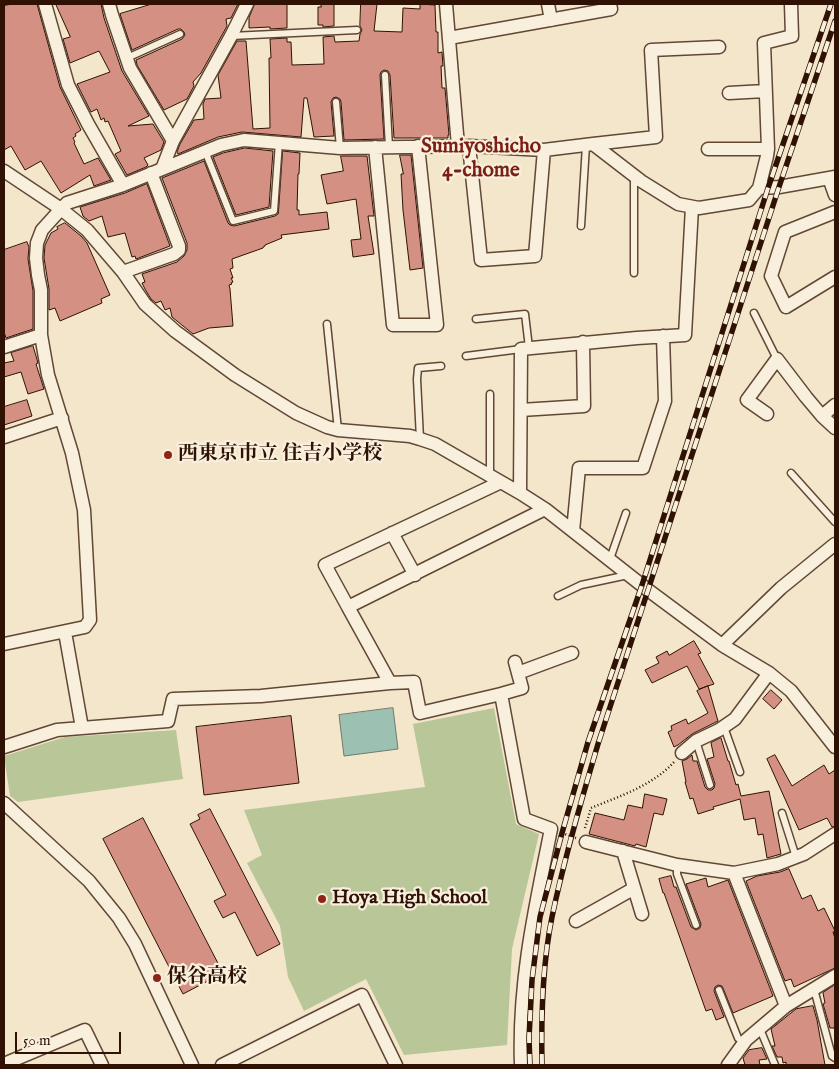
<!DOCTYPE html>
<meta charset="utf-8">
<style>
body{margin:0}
#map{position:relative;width:839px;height:1069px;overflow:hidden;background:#f4e6ca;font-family:"IM FELL English",serif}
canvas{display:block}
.frame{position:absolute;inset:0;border:5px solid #2f1204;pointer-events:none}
.scale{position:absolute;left:15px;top:1032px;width:106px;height:22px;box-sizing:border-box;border:2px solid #2f1204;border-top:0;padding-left:6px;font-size:15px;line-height:18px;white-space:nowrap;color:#2f1204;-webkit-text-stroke:4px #f8efdd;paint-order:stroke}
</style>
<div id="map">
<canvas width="839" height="1069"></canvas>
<div class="frame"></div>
<div class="scale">50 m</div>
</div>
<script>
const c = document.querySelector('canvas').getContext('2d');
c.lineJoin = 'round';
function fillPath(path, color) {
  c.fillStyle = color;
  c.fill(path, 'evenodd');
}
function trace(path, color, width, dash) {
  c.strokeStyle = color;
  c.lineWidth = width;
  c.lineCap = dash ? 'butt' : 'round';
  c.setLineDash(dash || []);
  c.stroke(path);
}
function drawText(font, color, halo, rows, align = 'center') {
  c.font = font + ' "IM FELL English","Noto Serif JP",serif';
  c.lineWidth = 4.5;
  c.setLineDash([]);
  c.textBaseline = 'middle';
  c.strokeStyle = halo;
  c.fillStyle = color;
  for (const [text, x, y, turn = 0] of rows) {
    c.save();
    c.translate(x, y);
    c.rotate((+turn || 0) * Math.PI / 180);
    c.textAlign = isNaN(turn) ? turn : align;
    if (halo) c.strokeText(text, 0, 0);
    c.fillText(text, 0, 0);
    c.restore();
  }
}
fillPath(new Path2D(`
 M494 708 516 824 539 834 512 949 507 1045 404 1055 366 979 304 1011 288 977 280 926 247 863 262 855 244 810 425 787 413 724Z
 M176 730 183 779 18 802 10 796 4 756 65 737Z`), '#b9c698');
const water = new Path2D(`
 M393 708 398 749 344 756 339 715Z`);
fillPath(water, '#9cc0b2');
trace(water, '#707a6c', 1);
const building = new Path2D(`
 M12 4H37L60 87 81 130 75 134 76 136 73 138 75 142 74 143 84 164 98 158 111 180 94 186 90 175 61 193 41 161 25 170 11 146 4 150V6Z
 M56 4H101L104 18 122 71 149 116 128 126 153 124 164 142 161 150 144 158 148 165 146 167 127 175 115 154 121 151 108 121 105 122 104 118 101 120 97 109 91 112 77 84 110 72 99 51 70 63 63 39 70 37Z
 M152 4H238L231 18 226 19 227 26 201 73 193 82 194 86 187 99 164 110 137 65 136 60 182 39 185 35 184 32 181 29H178L132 50 120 14Z
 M255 4H287V28L270 29V27L249 28V18Z
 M321 4H334V26L323 27V25H318V7H321Z
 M361 4H377L374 31 402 32 403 8 420 9V4L435 5 436 32H438V53L442 52 443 66H441L442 88H445L449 135H448V138H394L390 75 388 71 384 70 381 72 380 75 384 139 344 140 341 102 340 99 336 97 333 98 331 102 334 136 314 137 307 98H304L301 137 242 132 218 137 178 154 177 152 180 144 194 120 204 119 203 104 205 99 221 98 218 75 237 41H246L253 129 270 128 269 58H271L270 39 287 38V42H291L292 65 324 64 323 37 334 36 335 42 359 41 360 34 362 30 360 26Z
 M245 148 273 151 269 207 236 215 213 157 223 153Z
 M283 151 300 153 299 174H298L297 210H299V215L327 212 329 229 281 235 282 238 265 245V246L263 247V248L232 259 233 268 230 269 233 278H231L233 282 231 283 232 284 229 285 230 289 233 326 209 328 193 334 172 317 170 308 165 310 161 301 156 303 151 299 145 289 142 283 145 282 142 274 177 262 184 256 187 250V243L162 178 204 161 228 223 230 225 234 226 275 216 278 214Z
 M400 155H411L423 268 410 270 403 210 401 174H403Z
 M341 156H367L374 216H368L374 254 353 257 351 240 361 239 356 199 327 204 321 175 343 171Z
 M147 184 170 246 136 259 135 256 132 257 125 233 108 237 102 216 89 221 83 216 80 207 125 193Z
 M65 223 81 236 87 243 110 295 101 299 102 303 60 321 55 308 49 310V289L44 258 45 245 51 233 58 229 57 227Z
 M27 242 29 247 28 259 33 291V329L6 338 4 332V250Z
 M33 346 36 356 38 363 36 364 44 389 28 394 21 372 4 377V363L14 361 11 353Z
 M27 400 32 416 4 425V407Z
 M694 641 701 653 698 654 714 684 699 689 687 666 652 683 645 670 659 663 656 657 667 651 669 655Z
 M708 686 718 721 692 734 678 745 674 747 668 732 672 730 671 726 686 719 688 724 708 713 697 691Z
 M771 690 782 700 774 709 763 699Z
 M291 716 299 783 204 795 196 727Z
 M721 738 728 761H729L736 785 738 784 741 796 769 791 781 854 767 858 763 834 758 835 755 818 744 820 740 799 713 807 714 809 698 814 693 798 690 799 685 782H686L682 761 687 759 692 755 693 761H697L705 787 708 790H712L714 788 715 784 707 759 714 757 711 743Z
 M775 755 792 786 824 765 829 774 835 770V826L832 827 827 818 799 830 767 759Z
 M645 794 667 799 663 815 654 813 646 847 636 844 635 846 589 834 595 813 624 820 628 805 642 808Z
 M210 809 280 944 257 956 235 912 223 918 214 901 226 895 190 824 200 819 198 815Z
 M143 818 223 973 183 994 103 839Z
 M789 869 802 899 811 895 818 911 824 908 835 931 833 932 835 938V968L794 987 791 979 785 981 746 881 757 876 780 872Z
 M671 876 674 887H676L691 927 696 930 700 928 701 924 686 884 706 878 708 887 728 880 773 996 733 1013 723 988 722 986 718 985 715 987 714 991 724 1017 716 1020 712 1009 706 1011 664 893H663L659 879Z
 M835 985V1030L834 1028H830L823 1004 825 1003 823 993Z
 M813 1006 817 1020 825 1065H786V1062L783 1063 782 1057H777L772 1046H775L771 1029 796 1009Z
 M762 1048 767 1059 759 1060 760 1065H745L743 1058 749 1050Z`);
fillPath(building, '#d39083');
trace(building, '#2f1204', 1);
const service = new Path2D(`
 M231 36 357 30
 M127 58 180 34
 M385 75 389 147
 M336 102 340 148
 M205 151 233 221 274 211 279 142
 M581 226 586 145
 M634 273V178
 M754 313 777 359
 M476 319 525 314 529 348
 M327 324 338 430
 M466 356 521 349
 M490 394V475
 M420 439 417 379 418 368 441 366
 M791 473 835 522
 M610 559 626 513
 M558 596 581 585 628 575
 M724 727 740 772
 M696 741 710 785
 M782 813 796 857
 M677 865V874L696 925
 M814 989 832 1056 835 1058
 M719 990 738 1038 744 1043
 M760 1029 775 1065`);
const minor = new Path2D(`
 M45 4 68 85 88 124 123 185
 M109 4 112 15 130 68 173 141
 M446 4 458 146
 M548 4 551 20
 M449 38 611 9 610 4
 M729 93 765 91
 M593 144 656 137 651 50 719 47
 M469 146 481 260 535 256 544 150
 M375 147 393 325H437L418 146
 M708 149H768
 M162 169 173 141 231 36 247 4
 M4 171 61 209 87 230 123 272 145 304 175 331 235 375 296 413 327 427 338 430 410 436 420 439 435 444 520 493 545 509 648 590 722 645 769 673 791 691 835 747
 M829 178 835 195
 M759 188 767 156 768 149 764 43 792 36 791 4
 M835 212 785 232 771 276 786 307 835 277
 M123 272 174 254 179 250V246L151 173
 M4 347 41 335
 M835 405 822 416 835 428
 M521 410 584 406 583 342
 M767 414 747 400 777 359 806 397 822 416
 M4 437 62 418
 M501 482 325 565 348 607 545 509
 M520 493 521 349 637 338 685 335 692 207
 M573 531 579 468H643L665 401 663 336
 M392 533 415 575
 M348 607 390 683
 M65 632 82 728
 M4 644 85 627 90 620 84 510 72 453 48 375 41 335V290L38 275 36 258 37 243 42 230 61 209 67 203 123 185 221 145 244 140 340 148 469 146 544 150 593 144 641 181 678 204 699 208 749 200 759 188 779 187 835 177
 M722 645 781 588 835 544
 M518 673 572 653
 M501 694 522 688 515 662
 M4 747 57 730 168 721 173 699 261 696 390 683 414 682 420 713 501 694 524 819 551 829C535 908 518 983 521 1065
 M682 753 696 741 719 730 735 719 769 673
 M4 803 89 881 119 918 135 944 192 1065
 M586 842 677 865 734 873 778 864 804 854 835 834
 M623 851 642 914
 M734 873 786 1006
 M576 921 633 889
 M4 1064 85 1030 102 1065
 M222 1065 362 995 396 1065
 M728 1065 746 1040 786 1006 835 976`);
trace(service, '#604736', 9);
trace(minor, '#604736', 15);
trace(new Path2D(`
 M585 828 591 808C620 796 652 786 674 762
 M562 833 576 838`), '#2f1204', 2.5, [1, 2.5]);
trace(service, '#f8efdd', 6);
trace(minor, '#f8efdd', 12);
const rail = new Path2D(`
 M530 1065 529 1038 532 980 540 917 562 833 588 742 642 585 768 188 831 4
 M542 1065C541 1016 542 966 552 917 564 859 581 801 598 744L779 187 835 21`);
trace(rail, '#2f1204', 5.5);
trace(rail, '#f8efdd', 4, [11]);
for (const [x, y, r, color] of [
 [168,455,5,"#8f2418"],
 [322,899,5,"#8f2418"],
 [157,978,5,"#8f2418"]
]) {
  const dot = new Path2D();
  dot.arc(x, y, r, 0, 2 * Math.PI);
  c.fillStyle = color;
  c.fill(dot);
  trace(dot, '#f8efdd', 2);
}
drawText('bold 20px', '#2f1204', '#f8efdd', [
 ["西東京市立 住吉小学校",178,455],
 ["Hoya High School",332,899],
 ["保谷高校",167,978]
], 'left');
drawText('bold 21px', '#7a1f14', '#f8efdd', [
 ["Sumiyoshicho",481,148],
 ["4-chome",481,172]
]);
</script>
